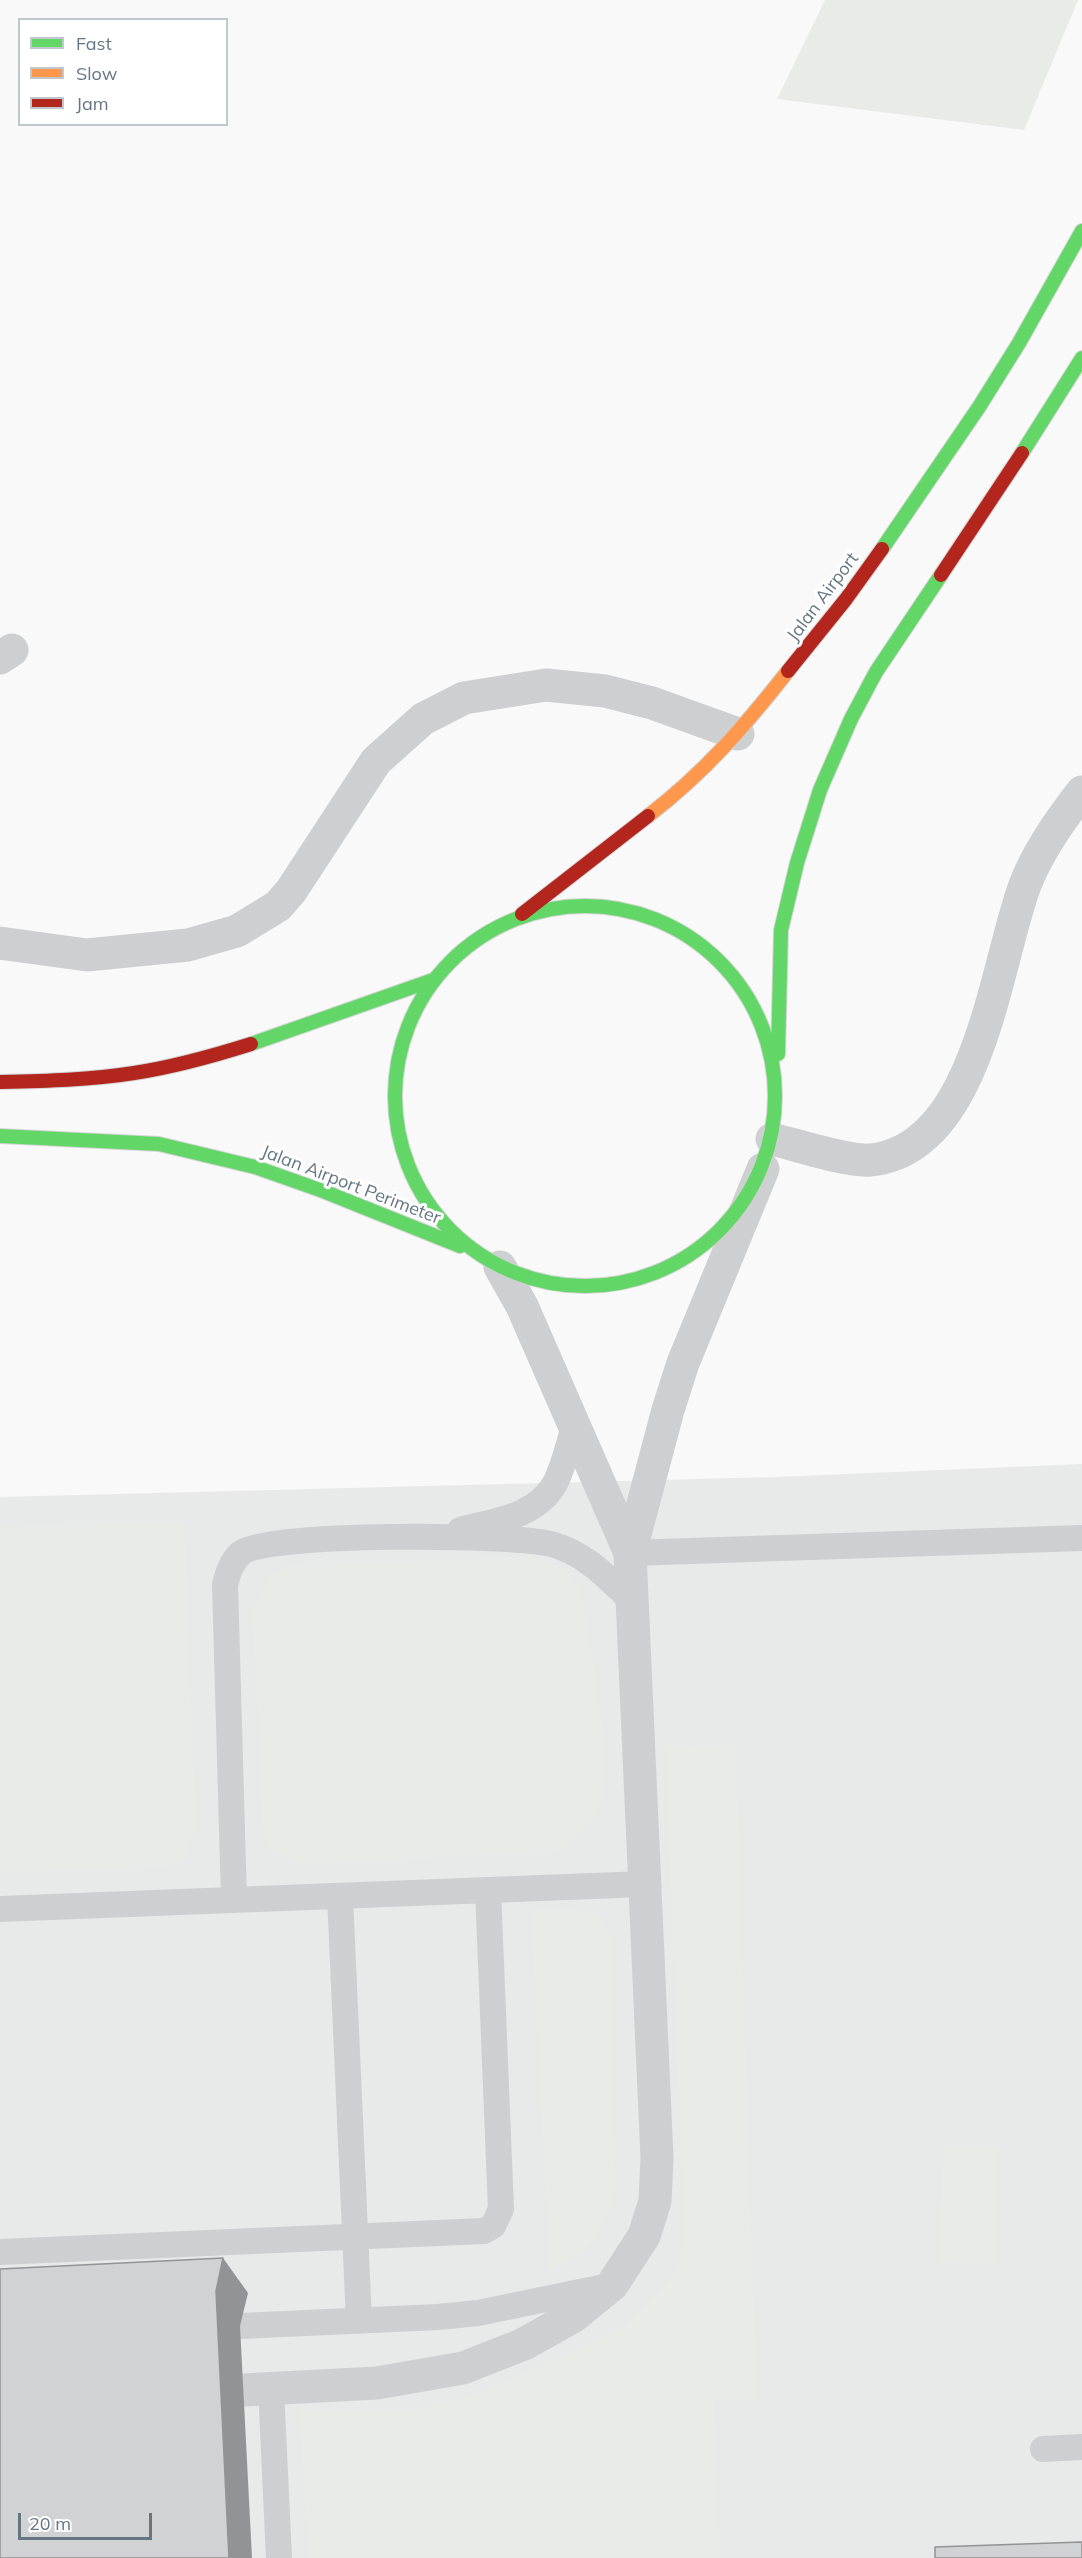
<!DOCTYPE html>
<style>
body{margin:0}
#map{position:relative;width:1082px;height:2558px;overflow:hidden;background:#f9f9f9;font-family:Mulish,sans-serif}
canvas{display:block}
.legend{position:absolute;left:18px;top:18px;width:210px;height:108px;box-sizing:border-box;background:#fff;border:2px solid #c1c8cd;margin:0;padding:8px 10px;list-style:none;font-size:18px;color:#657683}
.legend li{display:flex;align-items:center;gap:12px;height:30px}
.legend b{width:30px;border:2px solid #c1c8cd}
.scale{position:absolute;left:18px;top:2513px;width:134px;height:27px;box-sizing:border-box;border:3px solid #657683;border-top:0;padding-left:8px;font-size:18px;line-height:21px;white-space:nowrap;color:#657683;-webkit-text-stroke:4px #fff;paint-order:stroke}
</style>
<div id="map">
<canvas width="1082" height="2558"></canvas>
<ul class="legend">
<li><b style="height:8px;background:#63d668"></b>Fast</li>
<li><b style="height:8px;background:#ff974d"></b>Slow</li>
<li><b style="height:8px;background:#b3261e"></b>Jam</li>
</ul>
<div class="scale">20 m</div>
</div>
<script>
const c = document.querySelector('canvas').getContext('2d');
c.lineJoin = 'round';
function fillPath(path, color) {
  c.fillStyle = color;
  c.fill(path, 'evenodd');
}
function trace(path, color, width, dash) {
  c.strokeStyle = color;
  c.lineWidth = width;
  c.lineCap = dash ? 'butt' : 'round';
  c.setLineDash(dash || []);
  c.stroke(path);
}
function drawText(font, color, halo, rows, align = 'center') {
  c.font = font + ' Mulish,sans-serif';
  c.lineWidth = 6;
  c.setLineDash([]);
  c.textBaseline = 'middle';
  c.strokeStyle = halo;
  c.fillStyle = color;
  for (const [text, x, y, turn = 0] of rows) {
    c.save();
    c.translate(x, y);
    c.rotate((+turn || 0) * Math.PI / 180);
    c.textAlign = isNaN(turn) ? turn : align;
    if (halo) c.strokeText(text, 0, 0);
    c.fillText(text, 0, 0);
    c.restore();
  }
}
fillPath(new Path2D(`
 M1082 1464V2558H0V1497L776 1477Z`), '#e8e9e9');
fillPath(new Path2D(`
 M825 0H1078L1024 130 777 99Z
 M185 1522 196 1826 190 1847 183 1860 167 1866 0 1873V1527Z
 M527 1556C556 1564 568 1569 583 1595L607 1752 604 1794 591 1823 563 1850 303 1865 273 1850 263 1838 252 1610C259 1589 267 1578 286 1566Z
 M736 1745 757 2399 714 2401 720 2558H307L300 2410H412L481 2394 625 2326 673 2277 684 2241 665 1746Z
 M531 1910H580L601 1918 611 1938 616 2191 609 2214 590 2245 549 2273Z
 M943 2145 999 2147 995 2264 939 2262Z`), '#e8ebe6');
const fast = new Path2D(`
 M1022 453 1082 358
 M882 549 979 407 1019 343 1082 231
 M395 1096a190 190 0 1 1 380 0a190 190 0 1 1-380 0Z
 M251 1044 433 980
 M778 1054 781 930 797 863 820 790 851 719 876 672 941 575
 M0 1136 159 1144 255 1167 323 1191 460 1246`);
const slow = new Path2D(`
 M648 816C705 772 744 727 788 671`);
const jam = new Path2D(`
 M941 575 1022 453
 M788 671 846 599 882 549
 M522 914 648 816
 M0 1082C45 1081 90 1080 134 1073 174 1067 213 1056 251 1044`);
trace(fast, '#d5d6d7', 16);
trace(slow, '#d5d6d7', 16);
trace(jam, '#d5d6d7', 16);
trace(new Path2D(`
 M460 1530C494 1521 535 1517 554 1485 562 1472 569 1443 574 1427
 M630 1553 1082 1538
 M340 1896 359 2321
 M234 1900 225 1585C228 1573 231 1562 241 1553 268 1532 511 1534 551 1544 585 1553 607 1577 632 1601
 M0 1909 644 1884
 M0 2252 484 2231 493 2226 501 2209 488 1890
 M240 2326 438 2317 478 2313 609 2286
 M271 2388 279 2558
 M1043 2449 1082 2447`), '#cecfd0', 26);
trace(new Path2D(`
 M0 658 12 650
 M0 943 87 955 188 945 237 931 278 906 291 891 376 761 423 719 464 698 546 685 605 691 652 703 738 734
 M772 1139C797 1145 848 1162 870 1160 979 1150 995 965 1025 885 1038 851 1060 820 1082 792
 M500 1267 522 1306 630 1553
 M243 2390 377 2383 463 2368 524 2344 574 2316 612 2285 644 2236 655 2201 657 2158 630 1553 668 1410 683 1363 763 1169`), '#cecfd0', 33);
trace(fast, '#63d668', 14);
trace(slow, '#ff974d', 14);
trace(jam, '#b3261e', 14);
fillPath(new Path2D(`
 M223 2258 248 2293 240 2326 252 2558H229L216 2291Z`), '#929394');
const building = new Path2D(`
 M223 2258 216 2291 229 2558H0V2269Z
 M1082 2542V2558H935V2547Z`);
fillPath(building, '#d0d2d3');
trace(building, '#929394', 1.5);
drawText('18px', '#657683', '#fff', [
 ["Jalan Airport",823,597,-53],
 ["Jalan Airport Perimeter",351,1185,21]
]);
</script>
